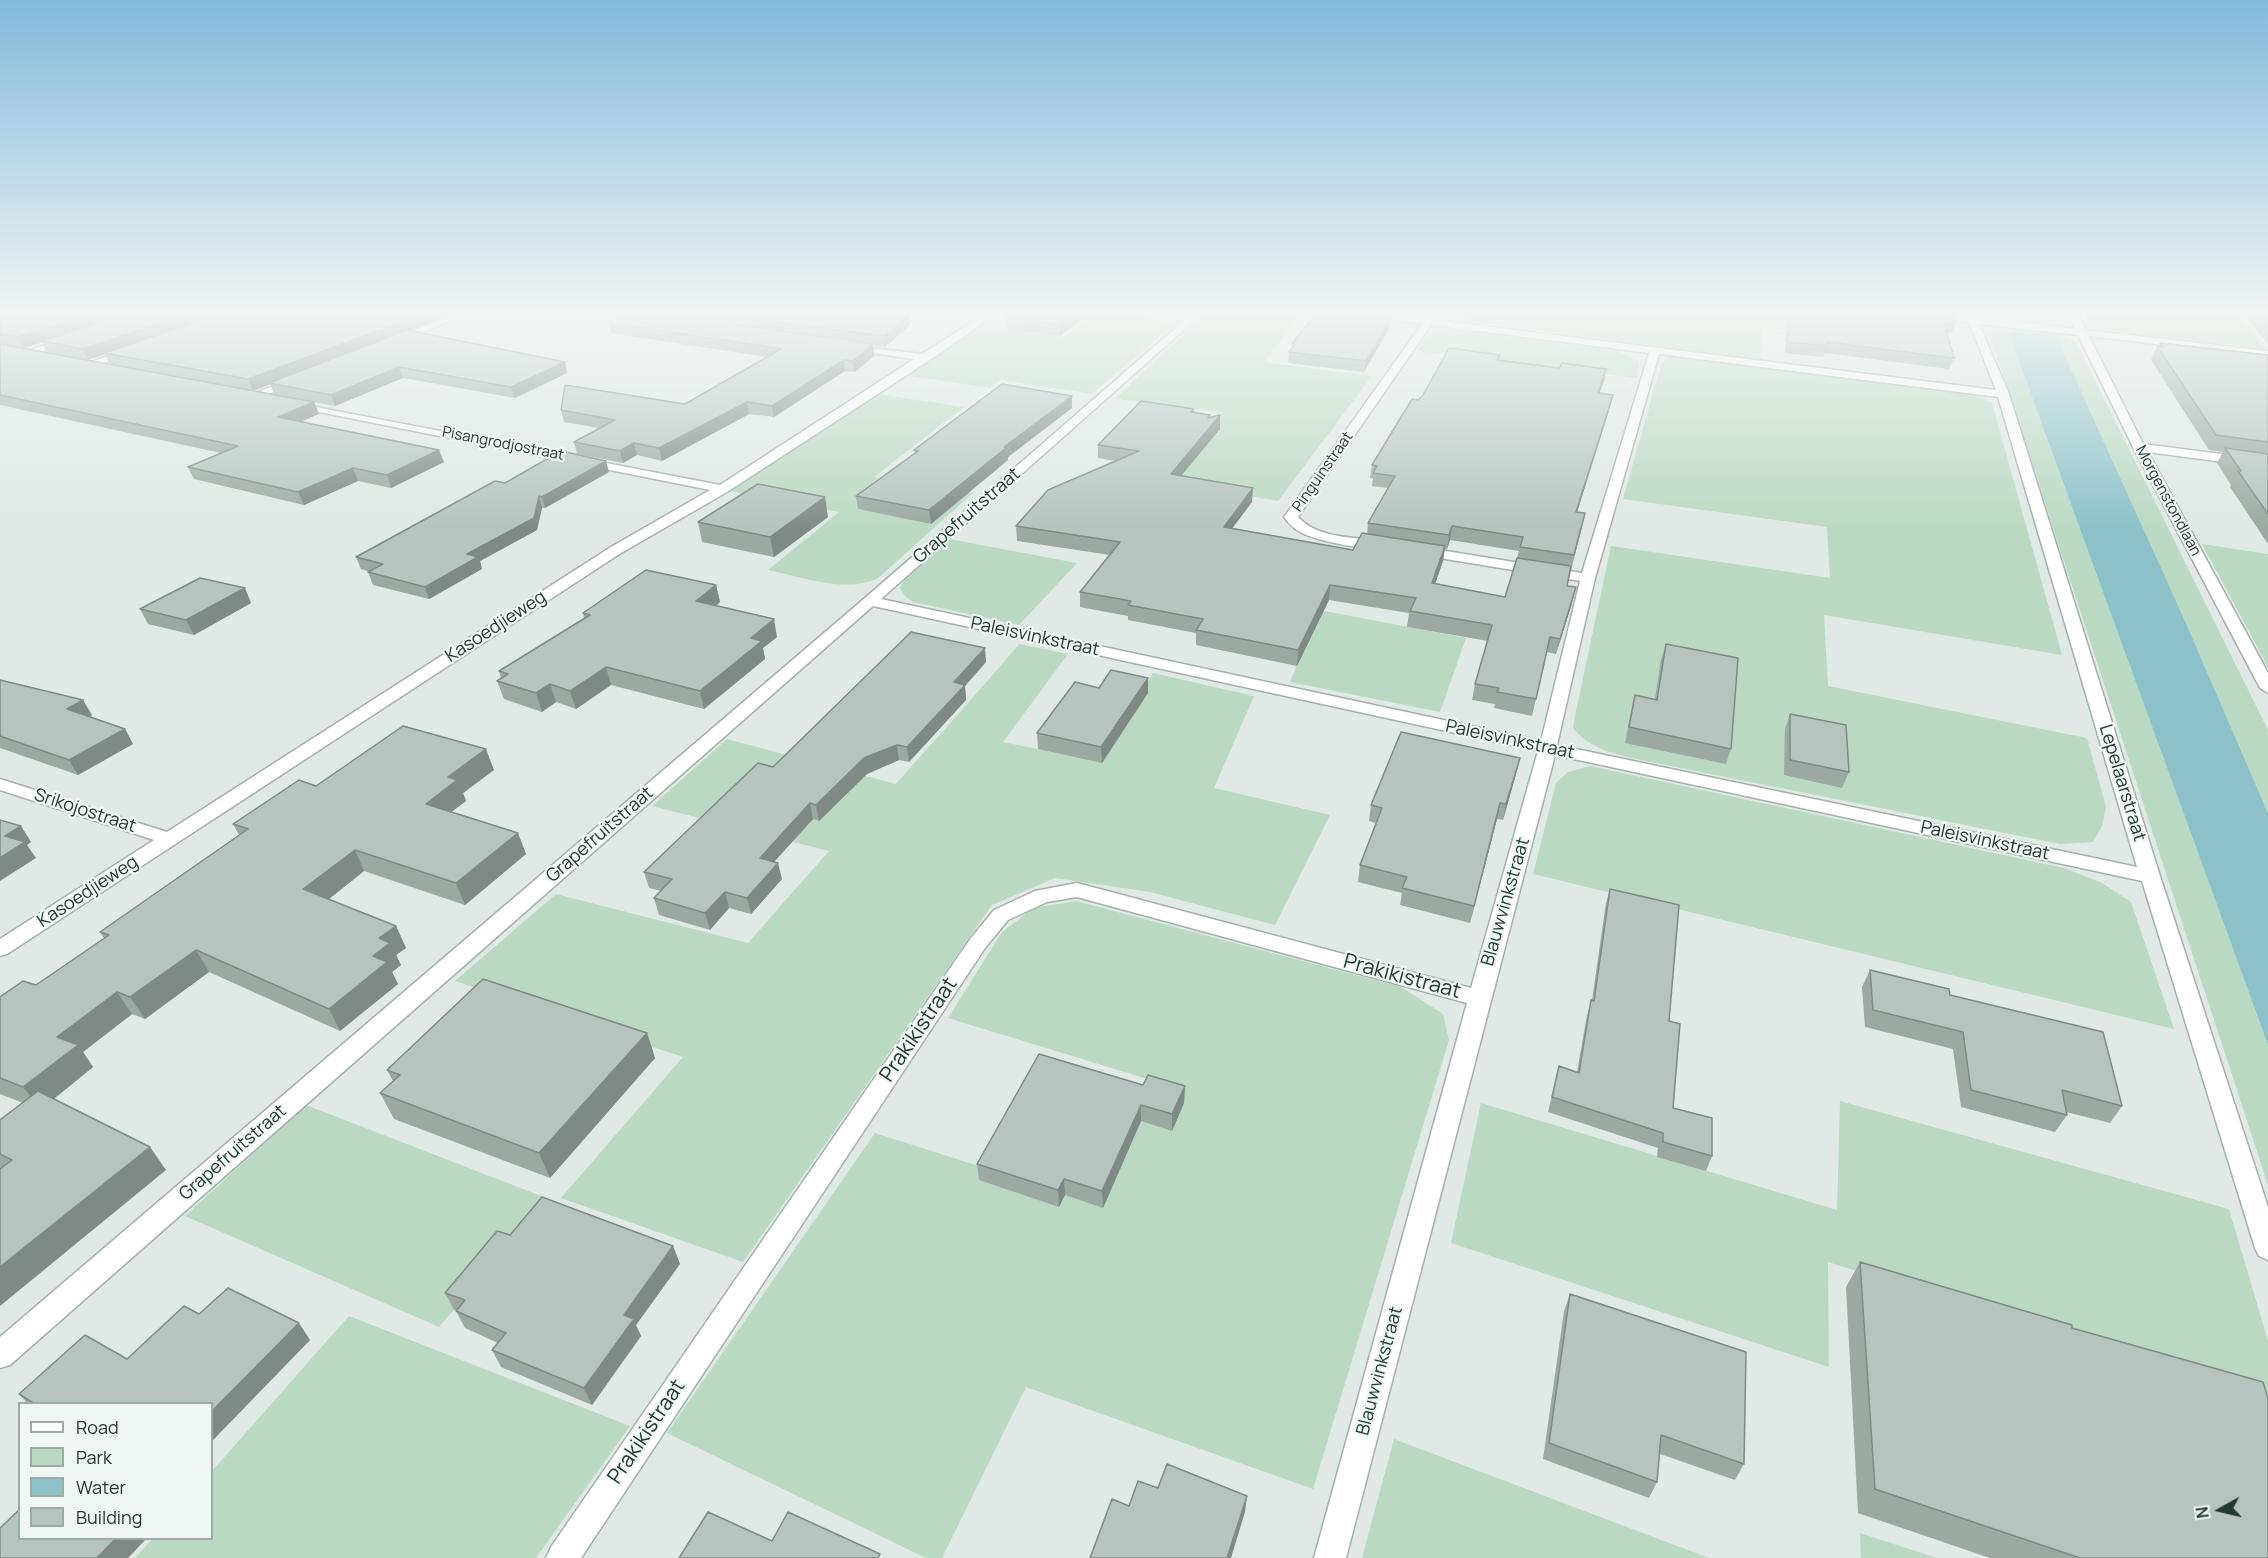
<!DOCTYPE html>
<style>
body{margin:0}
#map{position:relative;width:2268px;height:1558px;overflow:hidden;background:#e0e9e5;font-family:Manrope,sans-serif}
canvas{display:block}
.legend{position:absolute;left:18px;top:1402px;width:195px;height:138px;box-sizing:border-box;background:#f0f6f3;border:2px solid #9eaaa6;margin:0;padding:8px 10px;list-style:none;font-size:18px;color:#223832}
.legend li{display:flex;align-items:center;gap:12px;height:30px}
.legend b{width:30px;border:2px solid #9eaaa6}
.north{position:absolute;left:2190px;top:1480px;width:60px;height:60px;-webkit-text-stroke:4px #f0f6f3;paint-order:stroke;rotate:262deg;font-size:16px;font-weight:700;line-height:24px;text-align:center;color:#223832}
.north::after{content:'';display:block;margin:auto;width:21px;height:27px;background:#223832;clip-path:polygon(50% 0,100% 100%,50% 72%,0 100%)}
</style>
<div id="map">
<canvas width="2268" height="1558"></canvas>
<ul class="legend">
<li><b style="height:8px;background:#fff"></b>Road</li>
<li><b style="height:16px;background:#bad9c2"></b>Park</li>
<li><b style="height:16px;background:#8cc1ca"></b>Water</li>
<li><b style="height:16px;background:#b5c4be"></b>Building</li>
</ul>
<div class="north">N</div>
</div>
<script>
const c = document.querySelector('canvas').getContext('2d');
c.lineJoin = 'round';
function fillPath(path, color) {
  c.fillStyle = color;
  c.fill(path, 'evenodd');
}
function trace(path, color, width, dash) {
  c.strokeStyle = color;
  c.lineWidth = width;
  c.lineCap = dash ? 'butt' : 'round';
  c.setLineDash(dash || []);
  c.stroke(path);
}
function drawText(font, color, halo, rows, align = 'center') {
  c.font = font + ' Manrope,sans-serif';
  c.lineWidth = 4.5;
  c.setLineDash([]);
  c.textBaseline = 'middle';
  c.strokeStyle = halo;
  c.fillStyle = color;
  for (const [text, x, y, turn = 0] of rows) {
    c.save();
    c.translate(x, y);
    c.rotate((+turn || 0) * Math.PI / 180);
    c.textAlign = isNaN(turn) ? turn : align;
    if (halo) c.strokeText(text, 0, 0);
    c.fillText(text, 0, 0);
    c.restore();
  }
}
fillPath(new Path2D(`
 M1023 312H1100L1176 322 1092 394 1001 380 990 388 904 375 979 325 1064 337 1086 320Z
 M1207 312H1303L1264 362 1372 376 1278 501 1168 482 1223 412 1115 399Z
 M1454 312H1628L1661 316 1663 312H1849L1850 338 1761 327V359L1475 322Z
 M2083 312H2211L2214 315 2242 318 2268 349 2117 332 2089 324Z
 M2013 327 2052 332 2076 342 2268 730V813L2185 621 2054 338 2025 332 2009 334 2268 1045V1185L1989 332 1998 328Z
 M1450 329 1617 351 1639 362 1637 378 1417 351 1428 334Z
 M1682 356 1962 392 1981 397 1992 403 2062 655 1824 615 1828 686 2087 738 2106 807 2102 826 2093 842 2060 844 1636 759C1610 752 1590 749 1573 728L1575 716 1611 546 1830 578 1827 527 1623 499 1662 362 1669 357Z
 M877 394 964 407 874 477 973 493 877 579C843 593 803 577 768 570L839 512 728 491Z
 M949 539 1077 563 1019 625 913 602 905 596 900 587 906 578Z
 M2202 544 2268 554V667Z
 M1319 610 1466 638 1440 712 1290 682Z
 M1019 644 1068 654 1003 742 1102 762 1153 673 1254 696 1214 788 1330 815 1275 925 1150 892 1055 878 992 905 743 1262 561 1198 683 1057 455 981 556 894 748 943 829 851 652 806 727 739 896 784C937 737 979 692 1019 644Z
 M1590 766 2064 868 2102 883 2131 902 2174 1029 1533 874 1556 783 1568 772Z
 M1076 901 1401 987 1443 1014 1449 1040 1313 1489 1026 1387 942 1558H926L667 1433 875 1133 1095 1203 1154 1081 948 1018 1002 932 1034 908Z
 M1840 1101 2229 1209 2268 1341V1401L1828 1262 1829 1367 1451 1243 1481 1103 1837 1210Z
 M306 1105 549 1199 439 1327 185 1216Z
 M349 1316 630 1426 536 1558H135L152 1539 212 1538V1471Z
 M1394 1439 1709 1558H1362Z
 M1860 1533 1937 1558H1861Z`), '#bad9c2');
fillPath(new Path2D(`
 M2014 332 2044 335 2058 341 2185 621 2268 813V1045L2009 334Z`), '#8cc1ca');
const street = new Path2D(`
 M459 312H472L398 343 389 341Z
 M988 312H999L930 360 727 492 621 553 7 954 0 956V939L154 840 0 790V779L167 832 611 547 710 490 294 407 290 406V402L720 485 914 359 850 350 846 349V345L922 354Z
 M1194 312H1204L881 599 1541 741 1580 581 1421 555 1414 551 1421 547 1582 573 1649 353 1431 325 1298 517C1318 539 1355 537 1382 541L1389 545C1379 555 1315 540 1302 533 1294 529 1289 524 1284 517L1422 324 1351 315 1346 312H1371L1996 390 1969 322 1904 315 1899 312 1972 316 2075 329 2067 312H2077L2086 330 2268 351V357L2089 336 2143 444 2268 460V468L2148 452 2268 673V693L2260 688 2133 447 2078 335 1979 324 2009 394 2160 876 2268 1207V1260L2259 1256 2255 1248 2142 881 1555 755 1346 1558H1314L1467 1003 1077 897 1047 902 1008 920 985 948 581 1558H546L551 1547 971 938 994 910 1035 891 1077 883 1471 988 1538 751 873 606 10 1365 0 1368V1337L865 598ZM1659 354 1998 397 2137 867 1557 745 1595 578Z
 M66 337 70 338V342L25 357 20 354Z
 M129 348 134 351 133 353 88 368 83 365Z
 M293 378 298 381 297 383 258 398H250L248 396Z`);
trace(street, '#a3b0ac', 3);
fillPath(street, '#fff');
fillPath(new Path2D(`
 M0 312H458L410 330 567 373 515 398 403 378 335 406 314 402 319 414 300 422 444 462 391 488 358 481 304 505 194 479 188 467 221 453 0 405ZM42 342 47 352 88 360 105 354 110 364 3 345 24 348ZM270 384 274 394 253 391Z
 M631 312H899L896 314 909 315 910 325 885 347 873 345 874 356 855 372 845 371 774 417 749 414 662 461 637 455 623 463 577 454 574 442 599 428 564 422 561 410 685 404 766 357 611 333 608 322Z
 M1091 312 1060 336 1007 329 1006 318Z
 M1787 312H1954L1956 321 1952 332 1947 333 1954 358 1949 369 1825 353 1823 357 1785 353Z
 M2241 312H2268V344Z
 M1389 329 1364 372 1288 363 1289 352 1292 347V344Z
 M2160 343 2268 355V544L2230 487 2231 485 2217 463 2223 452 2209 450 2151 360 2157 346H2158Z
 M1500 355 1499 361 1604 381 1599 393 1610 407 1577 512 1582 527 1567 586 1572 603 1556 654 1547 652 1532 716 1494 708 1495 704 1472 700 1475 684 1488 641 1407 627 1409 613 1329 600 1297 666 1196 645V633L1128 620V616L1080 607V592L1110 555 1017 541 1016 526 1115 461 1098 458V445L1194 409V413L1210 415V417L1220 429 1181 476 1252 502 1232 528 1353 550 1367 534 1368 523 1388 488 1372 486 1373 478H1370L1372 465 1418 400ZM1450 540 1519 551 1505 597 1435 584 1443 561 1445 549H1447Z
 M1072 396V408L1008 457V460L931 524 858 509 856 496 915 453 914 450Z
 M609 472 545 508H542L537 530 480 561 482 569 429 599 373 585 368 572H370L361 569 356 557 505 483Z
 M828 517 774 557 702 542 698 522Z
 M716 585 720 602 716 606 777 637 763 648 765 659 704 709 611 685 576 709 556 702 542 712 504 699 497 681 501 678 499 671 584 618 583 613Z
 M251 603 194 635 148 624 140 609Z
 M1666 644 1731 749 1726 764 1625 743 1631 711 1635 695 1655 699 1661 659Z
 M986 662 965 686 966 700 909 762 899 760 867 774 819 821 813 819 774 862 782 879 751 914 729 908 710 930 659 915 654 898 661 891 649 888 644 872 773 767Z
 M0 680 92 715 89 717 125 729 133 744 78 775 0 748Z
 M1099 688 1148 693 1102 763 1038 749 1037 733Z
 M1790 714 1849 772 1842 788 1784 775 1785 729Z
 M494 770 463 793 466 801 451 812 526 854 465 905 364 871 329 899 396 926 406 948 396 955 401 965 392 972 398 984 340 1031 209 972 145 1019 132 1014 83 1052 93 1067 54 1099 166 1170 0 1168V1120L23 1103 0 1094V997L36 985 104 938 100 932 239 835 233 824 316 786Z
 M1516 774 1503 820 1497 819 1470 923 1400 905 1402 893 1358 882 1360 865 1376 823 1369 821 1371 805Z
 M1610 889 1669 1021 1673 1108 1712 1156 1706 1171 1657 1157 1658 1148 1548 1112 1559 1066 1577 1072 1587 1015 1592 1000 1606 903Z
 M1870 970 1950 995 2122 1106 2110 1123 2066 1112 2067 1115 2055 1132 1961 1107 1953 1049 1865 1027 1862 987Z
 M647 1033 655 1058 550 1178 394 1119 380 1093 393 1081 387 1070Z
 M1143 1085 1185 1086 1184 1103 1172 1131 1141 1121 1103 1208 1065 1195 1059 1207 979 1180 977 1164Z
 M510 1235 673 1246 680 1264 636 1325 641 1336 592 1405 501 1367 492 1350 498 1343 465 1328 456 1311V1310H454L445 1293Z
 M1860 1262 2072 1328 2268 1558H1990L1858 1513 1846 1287Z
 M1570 1294 1744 1464 1735 1480 1660 1454 1657 1482 1649 1498 1543 1459 1564 1311Z
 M199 1314 310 1340 212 1441V1404H28L19 1394 127 1359Z`), '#9ca9a3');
fillPath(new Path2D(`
 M101 312H140L24 348 18 337Z
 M194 312H230L88 360 82 349Z
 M428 312H458L272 383H269L270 384 253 391 248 379Z
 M881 312H899L881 323Z
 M1077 312H1091L1060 336V325Z
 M909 315 910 325 885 347 884 336Z
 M1390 318 1389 329 1364 372 1366 361Z
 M1956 321 1952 332 1940 334 1944 323Z
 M873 344 874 356 855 372 853 361Z
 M844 360 845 371 774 417 772 406Z
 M565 362 567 373 515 398 511 387Z
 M399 367 403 378 335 406 331 395Z
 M1606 369 1604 381 1595 405 1598 393Z
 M1613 395 1610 407 1573 525 1576 512Z
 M1072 396V408L1008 457V460L931 524 929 510 1004 447Z
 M314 402 319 414 283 429 278 417Z
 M747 402 749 414 662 461 659 448Z
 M1210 415V428L1220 415V429L1171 488V474Z
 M634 443 637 455 623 463 620 451Z
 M439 450 444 462 391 488 387 475Z
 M606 461 609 472 545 508 542 497Z
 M353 468 358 481 304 505 298 492Z
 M1253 488 1252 502 1223 541 1224 527Z
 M539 496 542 508 537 530 480 561 482 569 429 599 425 587Z
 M825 497 828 517 774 557 770 537Z
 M1452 526 1450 540 1447 549 1449 535Z
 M1445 546 1443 561 1430 598 1432 583Z
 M716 585 720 602 700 618 696 601Z
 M1330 585 1329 600 1297 666 1298 650Z
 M1576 587 1572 603 1556 654 1560 639Z
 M245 588 251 603 194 635 186 620Z
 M774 619 777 637 763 648 765 659 704 709 700 691 751 638Z
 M985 648 986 662 965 686 966 700 909 762 907 747 954 682Z
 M606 667 611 685 576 709 570 691Z
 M1148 678V693L1102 763 1101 747Z
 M550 684 556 702 542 712 536 693Z
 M83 700 92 715 76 724 67 709Z
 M125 729 133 744 78 775 69 760Z
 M897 745 899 760 867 774 819 821 816 805 864 758Z
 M486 749 494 770 463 793 466 801 434 825 426 804 448 777Z
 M1520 758 1516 774 1503 820 1506 804Z
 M810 803 813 819 763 874 760 858Z
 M1500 803 1497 819 1470 923 1474 906Z
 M21 826 31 842 27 845 36 858 0 881V858L5 836Z
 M518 833 526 854 465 905 456 883Z
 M355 850 364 871 314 911 303 889Z
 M778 863 782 879 751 914 747 898Z
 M725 892 729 908 710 930 705 913Z
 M396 926 406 948 396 955 401 965 392 972 398 984 340 1031 329 1009 379 938Z
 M196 950 209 972 145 1019 130 997Z
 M117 992 132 1014 83 1052 93 1067 41 1109 23 1087 57 1037Z
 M647 1033 655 1058 550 1178 539 1153Z
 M1185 1086 1184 1103 1172 1131V1114Z
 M1141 1105V1121L1103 1208 1102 1191Z
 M150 1147 166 1170 0 1306V1267Z
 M1064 1179 1065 1195 1059 1207 1058 1190Z
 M673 1246 680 1264 636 1325 641 1336 592 1405 584 1388 624 1315Z
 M299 1323 310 1340 212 1441V1411Z
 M1247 1496 1245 1512 1231 1558H1227Z
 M115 1539H146L128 1558H97Z`), '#7f8985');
const building = new Path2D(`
 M0 312H101L18 337 0 334Z
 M132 312H194L82 349 42 341Z
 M226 312H428L248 379 104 353Z
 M631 312H881H880L909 315 884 336 728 316 726 320 733 324 873 344 853 361 844 360 772 406 747 402 659 448 634 443 620 451 574 442 615 420 561 410 565 385 685 404 781 349 608 322Z
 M1016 312H1077L1060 325 1006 318Z
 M1317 312H1340L1390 318 1366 361 1289 352 1295 344H1292Z
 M1790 312H1954L1956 321 1944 323 1954 358 1826 342 1827 346 1788 342Z
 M2259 312H2268V322Z
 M407 330 565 362 511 387 399 367 331 395 269 383Z
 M2160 343 2268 355V442L2216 435 2157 346 2163 347Z
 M0 344 314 402 278 417 439 450 387 475 353 468 298 492 188 467 238 446 0 395Z
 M1449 348 1500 355 1497 360 1559 368 1562 363 1606 369 1598 393 1613 395 1576 512 1585 513 1574 555 1520 547 1523 537 1452 526 1449 535 1368 523 1395 476 1373 473 1377 466 1372 465 1412 399 1418 400 1423 395Z
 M1002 384 1072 396 1004 447H1007L929 510 856 496 918 451 914 450Z
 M1141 401 1194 409 1191 412 1210 415 1208 418 1220 415 1171 474 1253 488 1224 527 1353 550 1362 533 1445 546 1432 583 1505 597 1517 558 1571 566 1567 586 1576 587 1560 639 1550 637 1536 699 1497 692 1499 688 1475 684 1492 625 1410 611 1416 598 1330 585 1298 650 1196 630 1203 619 1128 605 1131 601 1080 592 1120 542 1016 526 1048 490 1139 451 1098 445Z
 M2225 448 2268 454V514L2238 471H2241Z
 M561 451 606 461 542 497 539 496 534 518 467 554 478 557 425 587 368 572 383 564 356 557 495 481 505 483Z
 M758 484 825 497 770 537 698 522Z
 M646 570 716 585 696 601 774 619 751 638 762 641 700 691 606 667 570 691 550 684 536 693 497 681 508 674 499 671 590 615 583 613Z
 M200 578 245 588 186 620 140 609Z
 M911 632 985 648 954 682 965 685 907 747 897 745 864 758 816 805 810 803 760 858 778 863 747 898 725 892 705 913 654 898 672 879 644 872 758 763 773 767Z
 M1666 644 1738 658 1731 749 1629 727 1635 695 1657 700Z
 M1111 670 1148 678 1101 747 1037 733 1075 682 1099 688Z
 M0 680 83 700 67 709 125 729 69 760 0 736Z
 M1790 714 1846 725 1849 772 1790 760Z
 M403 726 486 749 448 777 457 780 426 804 518 833 456 883 355 850 303 889 396 926 379 938 390 943 373 956 387 962 329 1009 196 950 130 997 117 992 57 1037 78 1045 23 1087 0 1078V997L23 981 36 985 109 935 100 932 248 829 233 824 299 780 316 786Z
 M1401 732 1520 758 1506 804 1500 803 1474 906 1402 888 1407 877 1360 865 1382 808 1371 805Z
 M0 820 21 826 5 836 25 842 0 858Z
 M1610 889 1679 905 1669 1021 1680 1024 1673 1108 1712 1118V1156L1663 1142V1133L1552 1097 1559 1066 1579 1073 1591 1000 1594 1001Z
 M1870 970 1949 989 1950 995 2103 1032 2122 1106 2062 1090 2067 1115 1971 1090 1963 1032 1873 1010Z
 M483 979 647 1033 539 1153 380 1093 400 1075 387 1070Z
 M1039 1054 1143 1085 1148 1075 1185 1086 1172 1114 1141 1105 1102 1191 1064 1179 1058 1190 977 1164Z
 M38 1091 150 1147 0 1267V1169L12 1160 0 1154V1120Z
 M542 1197 673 1246 624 1315 634 1319 584 1388 492 1350 506 1333 456 1311 465 1300 445 1293 497 1231 510 1235Z
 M1860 1262 2072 1325V1328L2263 1382 2268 1398V1558H2080L1875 1489Z
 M228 1288 299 1323 212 1411V1404H35L19 1394 85 1335 127 1359 184 1306 199 1314Z
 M1570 1294 1746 1352 1744 1464 1661 1435 1657 1482 1549 1443Z
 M1167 1464 1247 1496 1227 1558H1090L1112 1499 1129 1506 1138 1481 1158 1488Z
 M20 1509V1539H115L97 1558H0V1528Z
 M708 1512 772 1541 788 1512 880 1554 878 1558H679Z`);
fillPath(building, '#b5c4be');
trace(building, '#7f8985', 1.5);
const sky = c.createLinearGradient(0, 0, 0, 530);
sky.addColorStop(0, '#83b9dc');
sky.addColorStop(0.59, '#f1f5f3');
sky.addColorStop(1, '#f1f5f300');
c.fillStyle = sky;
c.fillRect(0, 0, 2268, 530);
drawText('15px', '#223832', '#f0f6f3', [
 ["Pisangrodjostraat",503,444,11],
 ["Pinguinstraat",1323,472,-55],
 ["Morgenstondlaan",2168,501,62]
]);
drawText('18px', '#223832', '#f0f6f3', [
 ["Grapefruitstraat",967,516,-41],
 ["Kasoedjieweg",496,627,-33],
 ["Paleisvinkstraat",1035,637,12],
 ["Paleisvinkstraat",1510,740,12],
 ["Lepelaarstraat",2122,783,73],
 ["Srikojostraat",85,811,18],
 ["Grapefruitstraat",600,835,-41],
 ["Paleisvinkstraat",1985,841,12],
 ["Kasoedjieweg",88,892,-33],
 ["Blauwvinkstraat",1506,902,-74],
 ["Grapefruitstraat",233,1153,-41],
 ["Blauwvinkstraat",1380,1371,-75]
]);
drawText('21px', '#223832', '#f0f6f3', [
 ["Prakikistraat",1402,977,15],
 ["Prakikistraat",919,1030,-56],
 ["Prakikistraat",647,1432,-56]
]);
</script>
